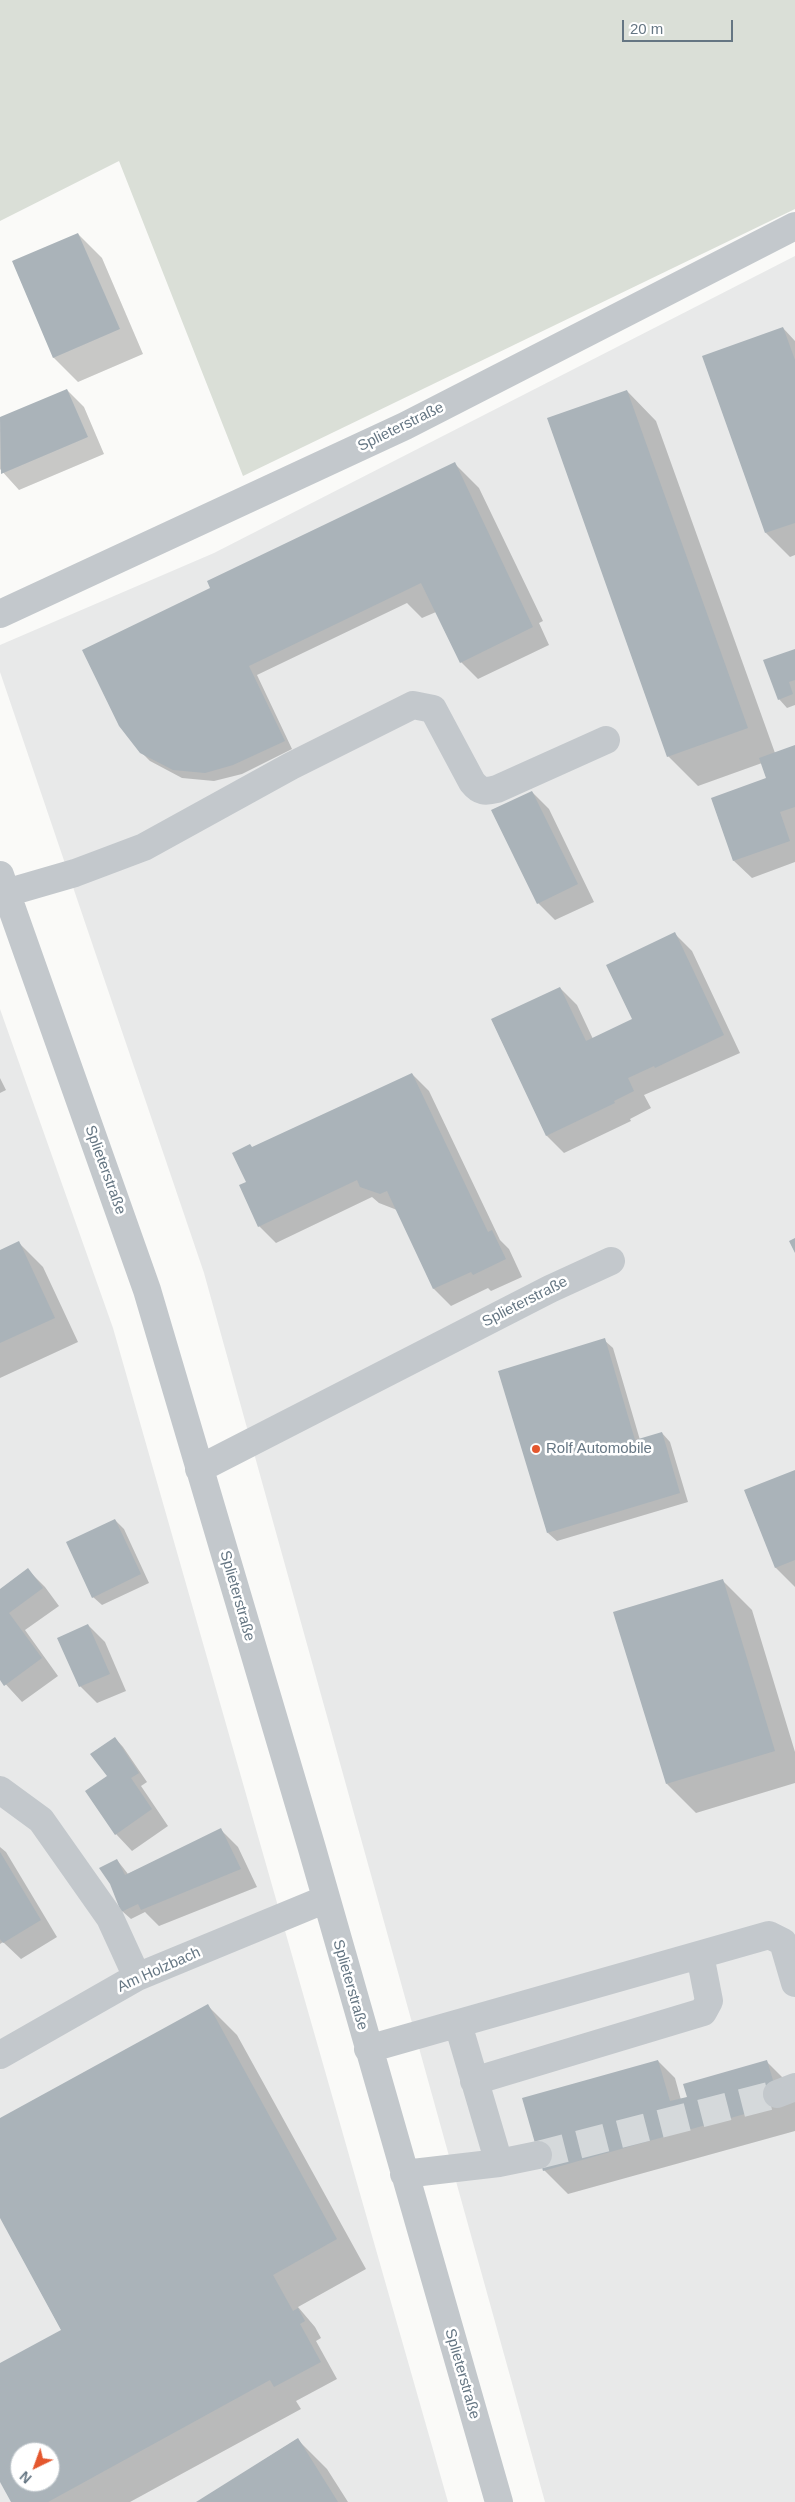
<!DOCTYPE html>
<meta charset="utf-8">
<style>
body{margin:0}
#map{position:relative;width:795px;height:2502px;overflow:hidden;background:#fafaf8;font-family:Arial,sans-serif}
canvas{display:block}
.north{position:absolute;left:10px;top:2442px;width:50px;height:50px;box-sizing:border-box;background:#fff;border:1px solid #c1c8cd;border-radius:50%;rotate:222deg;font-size:14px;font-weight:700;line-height:20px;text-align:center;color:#657683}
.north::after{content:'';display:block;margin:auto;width:18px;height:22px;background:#e4572e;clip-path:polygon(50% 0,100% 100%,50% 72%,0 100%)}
.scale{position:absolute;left:622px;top:20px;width:111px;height:22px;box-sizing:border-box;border:2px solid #657683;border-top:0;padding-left:6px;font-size:15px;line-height:18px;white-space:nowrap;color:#657683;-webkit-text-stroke:4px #fff;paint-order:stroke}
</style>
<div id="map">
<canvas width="795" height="2502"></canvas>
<div class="north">N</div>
<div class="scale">20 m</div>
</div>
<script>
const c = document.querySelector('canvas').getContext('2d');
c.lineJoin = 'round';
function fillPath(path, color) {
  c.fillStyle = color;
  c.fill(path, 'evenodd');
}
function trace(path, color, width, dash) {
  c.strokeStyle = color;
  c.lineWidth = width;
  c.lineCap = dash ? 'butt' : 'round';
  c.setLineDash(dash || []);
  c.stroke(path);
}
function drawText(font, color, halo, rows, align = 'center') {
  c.font = font + ' Arial,sans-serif';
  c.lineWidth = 5;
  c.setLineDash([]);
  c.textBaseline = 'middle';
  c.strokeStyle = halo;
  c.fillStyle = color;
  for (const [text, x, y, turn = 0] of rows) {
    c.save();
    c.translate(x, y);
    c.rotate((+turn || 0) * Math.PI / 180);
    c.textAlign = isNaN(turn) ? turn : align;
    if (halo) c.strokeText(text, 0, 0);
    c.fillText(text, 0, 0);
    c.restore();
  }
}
fillPath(new Path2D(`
 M795 256V2502H545L204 1273 0 672V645L214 553Z
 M0 1009 113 1328 448 2502H0ZM20 2452H50V2482H20Z`), '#e8e9e9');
fillPath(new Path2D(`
 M0 0H795V209L243 476 119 161 0 221Z`), '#dadfd7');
fillPath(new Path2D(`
 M78 234 102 258 143 354 78 382 54 358 13 262Z
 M783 328 795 341V555L790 557 766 533Z
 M67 390 84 407 104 454 19 490 0 469V419Z
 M627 391 656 421 775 753 795 746V862L752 878 734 861 712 799 768 779 762 763 698 786 668 756Z
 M455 464 479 488 543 621 539 623 549 645 478 679 461 662 436 612 422 618 407 603 257 675 292 749 242 774 214 781 182 778 150 761 141 752 212 589Z
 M795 650V705L787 708 779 699Z
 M532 792 549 809 594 902 555 920 538 903Z
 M675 934 692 951 740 1053 644 1095 651 1108 630 1119 631 1121 564 1153 547 1136 492 1020 560 988 577 1005 593 1039 634 1020Z
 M412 1074 429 1091 500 1240 509 1249 522 1277 491 1291 488 1288 451 1306 434 1289 397 1210 379 1203 372 1197 276 1243 259 1226 248 1183 253 1148Z
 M0 1078 6 1090 0 1093Z
 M19 1243 43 1267 78 1342 0 1378V1252Z
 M604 1340 613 1348 640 1440 662 1433 670 1442 688 1502 557 1541 548 1533Z
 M795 1471V1587L776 1568 745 1491Z
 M115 1520 124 1529 149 1583 102 1605 93 1597Z
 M28 1570 45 1587 59 1606 25 1630 58 1676 22 1702 0 1678V1590Z
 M722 1580 752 1610 795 1752V1783L696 1813 667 1784Z
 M88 1625 105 1642 126 1691 97 1703 80 1686Z
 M115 1738 123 1747 147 1782 141 1786 168 1826 132 1851 116 1834 109 1777Z
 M221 1830 238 1847 257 1887 159 1926 145 1912 131 1919 122 1911 117 1860 128 1874Z
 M0 1847 6 1852 57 1937 21 1959 3 1942 0 1944Z
 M208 2006 237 2035 366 2269 298 2307 315 2327 321 2338 316 2341 337 2379 296 2401 301 2409 130 2502H13L0 2479V2365L62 2331 0 2216V2120ZM20 2452H50V2482H20Z
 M658 2061 675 2078 681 2100 767 2062 791 2086 795 2101V2131L568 2194 544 2170Z
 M297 2439 327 2469 348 2502H198Z`), '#0003');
fillPath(new Path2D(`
 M78 233 120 329 53 358 12 261Z
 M783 327 795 360V523L765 533 702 356Z
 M67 389 88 437 1 474 0 417Z
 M627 390 748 728 667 757 547 418Z
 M455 462 533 627 460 663 421 583 249 666 285 741 233 765 205 773 173 770 140 753 119 726 82 650 210 588 207 581Z
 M795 649V680L789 682 793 694 778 700 763 660Z
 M795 745V807L780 812 790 841 733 861 711 798 766 778 759 758Z
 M532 791 578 884 537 904 491 810Z
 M675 932 724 1035 655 1068 654 1066 628 1078 634 1091 614 1101 615 1103 546 1136 491 1019 560 987 586 1041 632 1019 606 965Z
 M412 1073 488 1232 492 1230 506 1259 473 1275 471 1272 433 1289 387 1191 380 1194 360 1187 357 1180 258 1227 239 1185 246 1182 232 1153 250 1144 252 1147Z
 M795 1238V1253L789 1241Z
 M19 1241 55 1318 0 1343V1250Z
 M605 1338 635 1440 662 1432 680 1493 547 1533 498 1371Z
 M795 1470V1560L775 1568 744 1490Z
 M115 1519 141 1574 92 1598 66 1542Z
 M28 1568 43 1588 9 1613 42 1658 4 1686 0 1680V1589Z
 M723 1579 775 1751 666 1784 613 1612Z
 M88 1624 110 1674 79 1687 57 1638Z
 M115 1737 139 1773 131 1778 152 1809 115 1835 85 1791 107 1776 90 1754Z
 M221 1828 241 1869 141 1910 138 1904 121 1912 110 1884 99 1868 117 1859 125 1875Z
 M0 1852 41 1920 3 1943 0 1939Z
 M208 2004 337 2239 273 2275 293 2311 298 2308 305 2321 300 2324 321 2362 274 2387 270 2380 48 2502H11L0 2482V2363L61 2330 0 2218V2118ZM20 2452H50V2482H20Z
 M658 2060 670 2101 687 2097 683 2084 767 2060 780 2104 543 2171 522 2098Z
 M298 2438 338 2502H196Z`), '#aab3b9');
trace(new Path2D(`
 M538 2155 777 2094`), '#d5d9db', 28, [28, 14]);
trace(new Path2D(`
 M0 614 405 426 795 226
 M0 875 147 1290 311 1845 499 2502
 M6 893 75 873 144 847 291 766 413 705 433 709 472 782C480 792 485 792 497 789L606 740
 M199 1469 550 1289 611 1261
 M0 1790 41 1820 110 1918 137 1977
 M458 2024 499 2163
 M368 2049 769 1935 783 1942 795 1983
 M0 2055 137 1977 326 1899
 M474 2081 703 2012 709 2001 700 1955
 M777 2094 795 2087
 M404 2174 499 2163 538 2155`), '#c3c8cc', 28);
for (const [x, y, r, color] of [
 [536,1449,5,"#e4572e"]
]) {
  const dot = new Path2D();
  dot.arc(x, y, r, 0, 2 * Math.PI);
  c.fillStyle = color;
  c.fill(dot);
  trace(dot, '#fff', 2);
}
drawText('15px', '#657683', '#fff', [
 ["Splieterstraße",401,427,-26],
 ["Splieterstraße",105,1170,70],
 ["Splieterstraße",525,1302,-27],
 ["Splieterstraße",237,1596,74],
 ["Am Holzbach",159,1970,-24],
 ["Splieterstraße",350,1985,74],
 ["Splieterstraße",462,2374,74]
]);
drawText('15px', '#657683', '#fff', [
 ["Rolf Automobile",546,1449]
], 'left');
</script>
